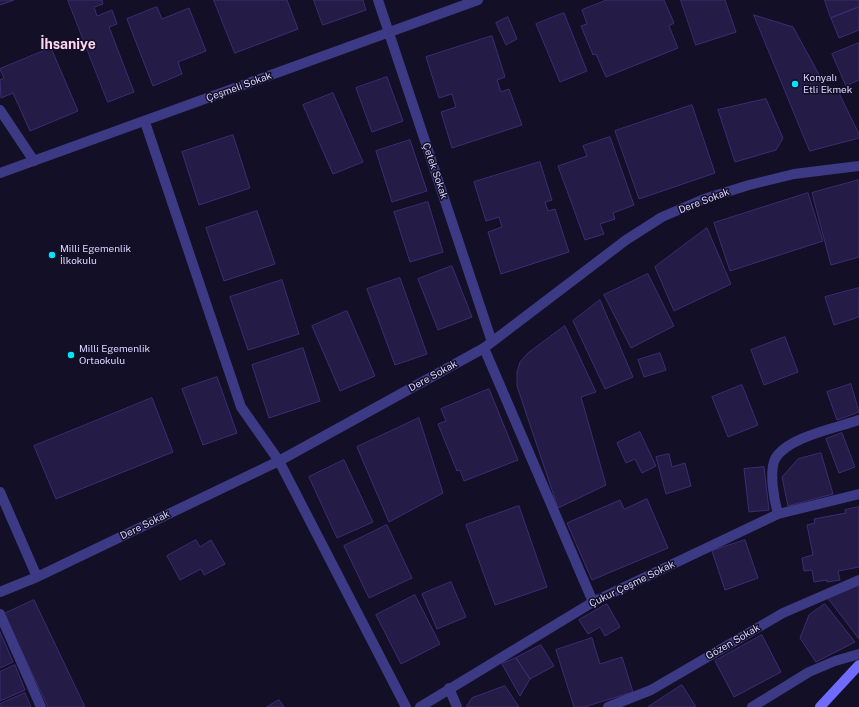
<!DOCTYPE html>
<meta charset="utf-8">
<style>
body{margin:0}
canvas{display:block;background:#130f26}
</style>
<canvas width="859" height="707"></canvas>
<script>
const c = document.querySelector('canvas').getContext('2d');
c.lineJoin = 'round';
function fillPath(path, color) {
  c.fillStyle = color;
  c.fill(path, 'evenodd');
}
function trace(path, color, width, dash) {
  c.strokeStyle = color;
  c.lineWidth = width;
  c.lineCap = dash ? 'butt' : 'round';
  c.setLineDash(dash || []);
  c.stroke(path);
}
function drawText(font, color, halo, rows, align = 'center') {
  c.font = font + ' "Public Sans",sans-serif';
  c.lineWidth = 3;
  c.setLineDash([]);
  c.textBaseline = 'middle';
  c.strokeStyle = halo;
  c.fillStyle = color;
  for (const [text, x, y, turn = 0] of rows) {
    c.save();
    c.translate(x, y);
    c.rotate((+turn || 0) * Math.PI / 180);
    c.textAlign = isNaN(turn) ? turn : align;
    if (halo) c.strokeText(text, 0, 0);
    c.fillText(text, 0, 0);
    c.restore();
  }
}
const building = new Path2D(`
 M0 0H14L0 5Z
 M68 0H102L103 4 94 7 97 16 112 10 117 24 109 27 134 92 108 102Z
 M214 0H287L298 29 235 53Z
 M314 0H363L366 10 323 25Z
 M607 0H664L674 23 669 26 678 48 606 77 596 54 593 55 581 26 587 24 582 10Z
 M681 0H725L736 32 696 45Z
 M825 0H859V7L831 18Z
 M157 7 162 19 189 8 206 51 178 62 182 74 153 86 127 19Z
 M859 7V30L839 38 831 18Z
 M564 13 587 71 560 82 536 24Z
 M754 15 793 27 828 91 837 89 859 134V138L810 151Z
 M508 17 517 39 506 45 496 23Z
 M492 36 505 77 497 80 501 92 509 89 522 125 452 148 441 112 456 107 452 94 439 98 426 57Z
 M859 43V80L846 86 832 54Z
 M51 48 78 111 30 131 13 93 1 98 0 80 4 78 0 69Z
 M387 77 403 121 372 132 356 88Z
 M333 93 363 162 333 174 303 105Z
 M766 99 783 138 776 150 735 162 718 110Z
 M692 105 715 173 639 199 615 131Z
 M233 135 250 188 199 205 182 152Z
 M610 137 634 205 613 213 615 219 600 224 604 234 585 240 558 166 587 156 583 146Z
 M410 140 427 191 392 202 376 151Z
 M540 162 552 200 545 202 548 211 555 209 569 252 501 274 488 232 502 227 499 217 486 221 474 182Z
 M859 180V257L831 265 812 193Z
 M808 193 823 241 730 271 714 223Z
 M428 202 443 252 410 262 394 212Z
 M257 211 275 264 224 281 206 228Z
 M707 228 731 284 674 311 655 267Z
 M452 266 472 317 438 330 418 279Z
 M648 274 674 326 631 348 604 295Z
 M400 278 427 354 395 365 367 289Z
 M282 280 299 334 248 350 230 297Z
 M859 288V317L834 325 825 297Z
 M600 300 633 377 605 389 573 321Z
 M347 311 375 376 340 391 312 326Z
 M565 326 596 392 581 397 606 485 558 508 517 386V372L520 362 528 353Z
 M785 337 798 372 764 385 751 350Z
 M303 348 320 401 269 418 252 365Z
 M660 353 666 370 644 377 638 360Z
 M217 377 237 433 203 445 182 389Z
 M851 384 859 412 837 420 827 392Z
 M742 385 758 425 728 437 712 397Z
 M489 389 518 460 464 481 460 470 457 471 438 424 446 421 441 409Z
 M152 398 173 452 56 499 34 446Z
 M419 418 443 493 389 522 357 447Z
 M640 432 656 466 642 473 635 459 626 463 617 443Z
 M842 433 855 467 839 473 826 439Z
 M821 453 833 494 788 506 782 477 798 459Z
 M669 454 672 467 685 463 691 486 666 494 656 457Z
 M344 460 373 522 337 538 309 477Z
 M764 467 769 510 749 512 744 469Z
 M647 499 668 548 592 580 567 523 620 500 624 509Z
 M519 506 547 587 495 605 466 525Z
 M859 507V567L838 571 840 580 827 582V580L814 582 812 570 804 571 802 558 813 555 807 525 815 523 814 519 846 513 845 510Z
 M387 525 412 578 369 598 344 546Z
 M196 540 200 547 211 540 225 564 204 575 201 569 180 580 167 556Z
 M745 540 758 578 725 590 712 551Z
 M451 582 466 617 437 629 422 594Z
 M859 582V639L827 597Z
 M415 595 440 644 401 664 376 615Z
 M34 600 85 707H48L4 614Z
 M607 604 620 627 605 636 600 627 588 634 579 620Z
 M825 604 855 642 816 662 800 638 809 615Z
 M0 632 13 662 0 668Z
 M762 635 781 672 734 697 715 661Z
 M592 638 600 664 622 657 633 692 584 707H574L556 650Z
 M541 645 554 666 530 679 516 658Z
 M516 658 530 679 520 696 502 664Z
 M15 665 25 690 0 701V672Z
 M682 685 696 707H648Z
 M505 686 519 707H466L472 698Z
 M25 693 31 707H0V704Z
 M279 700 284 707H267Z`);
fillPath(building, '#241b47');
trace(building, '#3b2d73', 1);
trace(new Path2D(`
 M0 614 41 707`), '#3d3a85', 10);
trace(new Path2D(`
 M378 0 492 342
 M0 110 34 161
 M145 122 241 407 279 461 406 707
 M0 173 478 0
 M484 348 593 602
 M0 492 37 577
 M778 514C774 500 769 472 775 459 787 437 837 428 859 420
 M0 592 37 577 279 461 484 348 626 240 662 217 704 199 749 185 794 174 859 166
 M449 688 457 707
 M420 707 593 602 778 514 859 494
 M608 707 651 690 783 613 859 580
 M752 707 809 672 835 661 859 654`), '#3d3a85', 10);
trace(new Path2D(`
 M820 707 859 665`), '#6f6bff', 10);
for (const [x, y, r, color] of [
 [795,84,4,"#00e5ff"],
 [52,255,4,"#00e5ff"],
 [71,355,4,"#00e5ff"]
]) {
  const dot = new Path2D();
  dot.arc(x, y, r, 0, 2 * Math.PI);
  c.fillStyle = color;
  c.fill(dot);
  trace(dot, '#130f26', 1.5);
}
drawText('10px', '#d9d4ff', '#130f26', [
 ["Konyalı",803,78],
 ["Etli Ekmek",803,90],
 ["Milli Egemenlik",60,249],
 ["İlkokulu",60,261],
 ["Milli Egemenlik",79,349],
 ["Ortaokulu",79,361]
], 'left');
drawText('10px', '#d9d4ff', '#130f26', [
 ["Çeşmeli Sokak",239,87,-20],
 ["Çetek Sokak",435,171,71],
 ["Dere Sokak",704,201,-21],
 ["Dere Sokak",433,376,-29],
 ["Dere Sokak",145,525,-26],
 ["Çukur Çeşme Sokak",632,584,-26],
 ["Gözen Sokak",733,642,-30]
]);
drawText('bold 14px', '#ffd6f0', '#130f26', [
 ["İhsaniye",68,45]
]);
</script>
